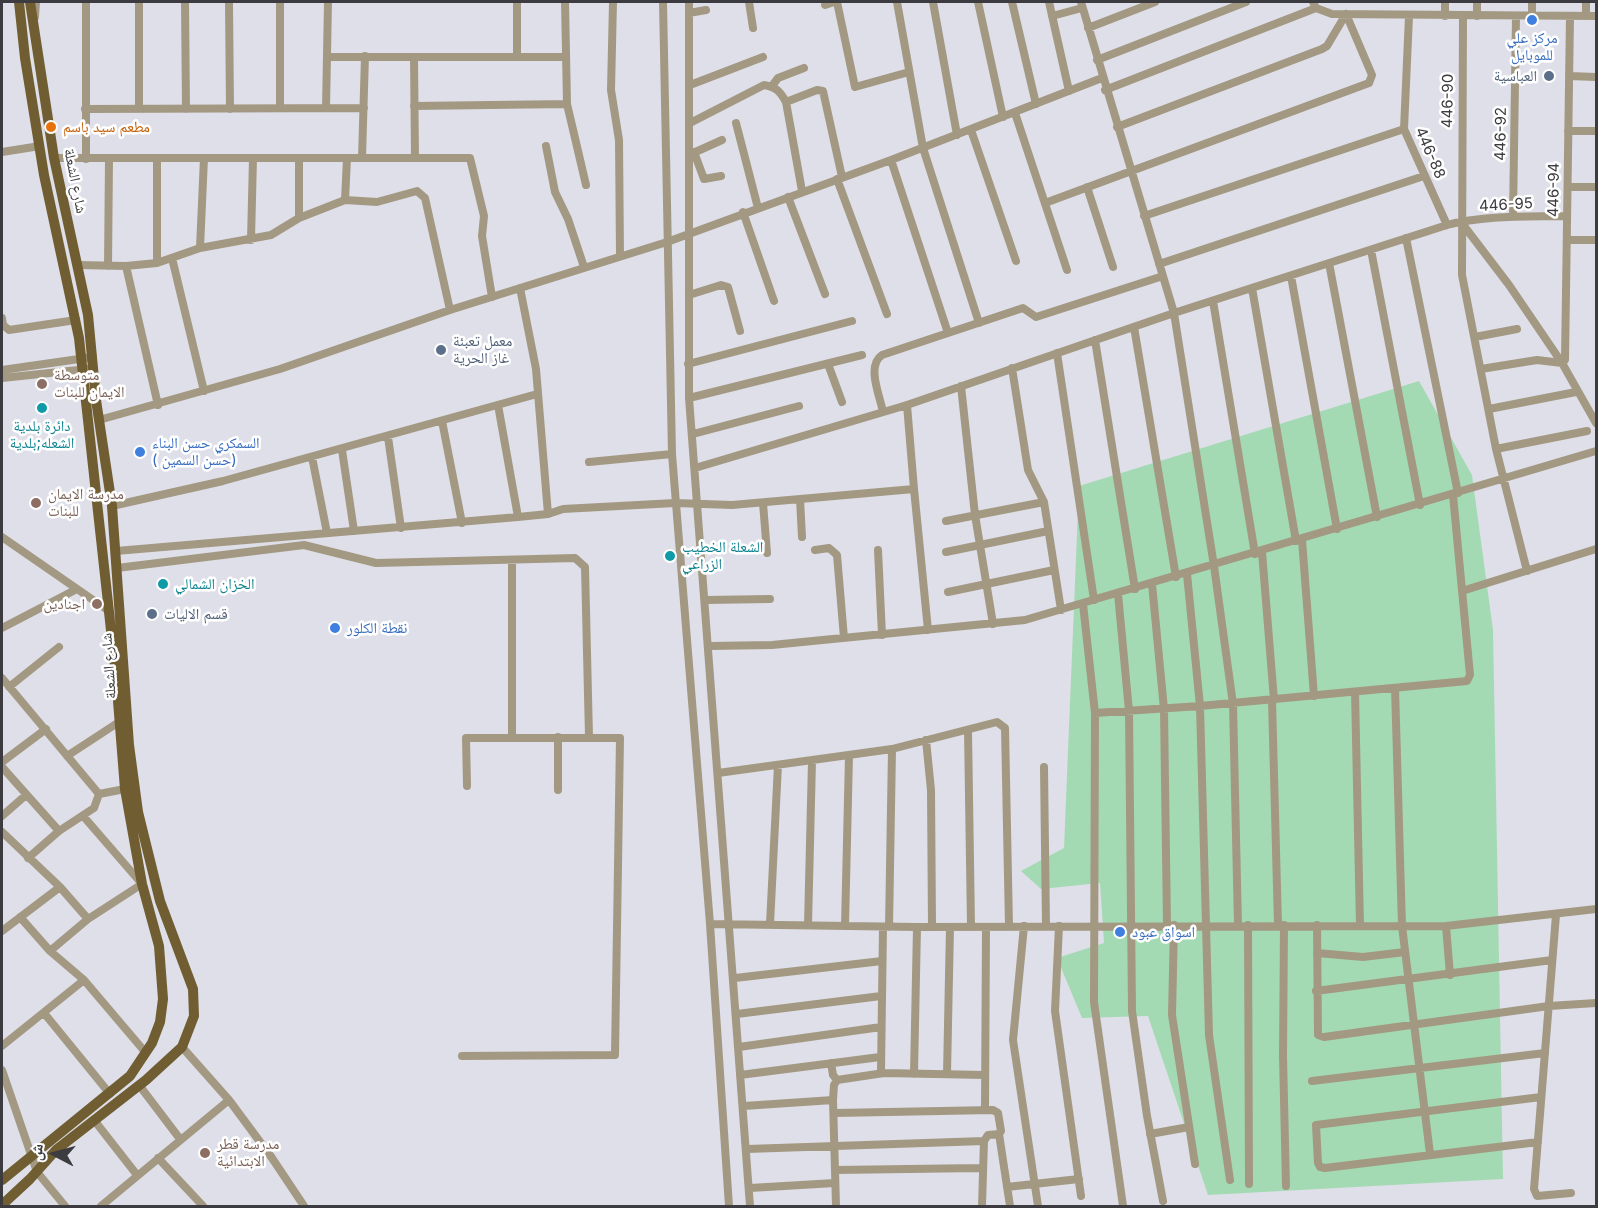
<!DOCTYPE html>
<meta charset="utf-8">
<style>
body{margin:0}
#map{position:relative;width:1598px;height:1208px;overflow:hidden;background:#dfdfea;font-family:Inter,"Noto Naskh Arabic",sans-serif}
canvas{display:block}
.frame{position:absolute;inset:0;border:3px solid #3c3b3f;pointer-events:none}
.north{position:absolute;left:24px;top:1124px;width:60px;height:60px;-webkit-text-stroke:4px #fff;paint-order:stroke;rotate:276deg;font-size:16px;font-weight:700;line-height:24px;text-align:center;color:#3c3b3f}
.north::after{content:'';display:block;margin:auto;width:21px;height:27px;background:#3c3b3f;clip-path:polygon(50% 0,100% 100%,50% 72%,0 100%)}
</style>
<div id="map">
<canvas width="1598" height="1208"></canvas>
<div class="frame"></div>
<div class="north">ش</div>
</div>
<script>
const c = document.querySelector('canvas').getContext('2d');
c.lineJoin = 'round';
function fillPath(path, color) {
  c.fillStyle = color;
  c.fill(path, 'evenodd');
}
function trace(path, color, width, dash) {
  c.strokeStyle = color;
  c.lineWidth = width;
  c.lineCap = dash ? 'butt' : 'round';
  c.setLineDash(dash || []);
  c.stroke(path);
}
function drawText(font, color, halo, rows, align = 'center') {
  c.font = font + ' Inter,"Noto Naskh Arabic",sans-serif';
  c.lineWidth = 5;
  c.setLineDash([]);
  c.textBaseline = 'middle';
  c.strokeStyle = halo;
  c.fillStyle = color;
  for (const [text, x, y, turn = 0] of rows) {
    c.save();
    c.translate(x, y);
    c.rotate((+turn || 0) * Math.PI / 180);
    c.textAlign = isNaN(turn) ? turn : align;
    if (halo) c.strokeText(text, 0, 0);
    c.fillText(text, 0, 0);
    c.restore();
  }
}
fillPath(new Path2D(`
 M1419 381 1472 475 1493 630 1503 1179 1208 1195 1148 1016 1082 1018 1057 958 1104 943 1100 883 1041 889 1021 871 1064 848 1079 486Z`), '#a4dab3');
trace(new Path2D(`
 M139 2V109
 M185 2 186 109
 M229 2 230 109
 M280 2V108
 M565 2 567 104 586 185
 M613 2 611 90 619 140 620 256
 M663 2 672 454 710 924 729 1206
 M689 2V398L750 1206
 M749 2 753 28
 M837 2 855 87 909 72
 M897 2 923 148 979 323
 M933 2 957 135
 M978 2 1003 117
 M1012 2 1036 104
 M1049 2 1069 91
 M1081 2 1174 313 1214 566 1233 704 1238 925
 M1313 2 1316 8 1332 14 1596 16
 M1445 2V16
 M1477 2V16
 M1586 2V16
 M825 5 834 2
 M689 13 706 10
 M1052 16 1082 8
 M1409 16 1404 129 1447 225
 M1463 16 1462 275 1496 449 1527 571
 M1532 16V2
 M35 17 36 2
 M1088 28 1155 2
 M327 57H565
 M414 57 415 158
 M517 57V2
 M1097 60 1246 2
 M1569 76 1596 77
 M690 85 763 57
 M772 86 778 78 804 68
 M1105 90 1316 8
 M786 102 817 90 823 91 842 177
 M414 106 567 104
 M326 108 328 2
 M85 109 364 108
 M1015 113 1067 270
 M690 123 764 85C776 87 780 91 786 102L802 191
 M736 123 758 208
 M1117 127 1322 49 1327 46 1346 14
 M971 130 1016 261
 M1568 131H1596
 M546 146 555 192 568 219 584 267
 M2 152 40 146
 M694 152 704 179 721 176
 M691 154 722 140
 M54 158H470L484 216 482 236 492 297
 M157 158V263
 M362 158 365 56
 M86 159V2
 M891 160 948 333
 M837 179 887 314
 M1087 187 1113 267
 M1568 187H1596
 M788 197 825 294
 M345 200 347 158
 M1045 203 1369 83 1372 75 1346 14
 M743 212 774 301
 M1144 216 1404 129
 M1513 217 1516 16
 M299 218V158
 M1461 222 1509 285 1562 363 1596 423
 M1406 238 1458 493
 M251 240 253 158
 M1567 240H1596
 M200 248 204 158
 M1371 250 1420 505
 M172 258 204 391
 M1329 263 1377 517
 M1159 264 1424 176
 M78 265 126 266 157 263 200 248 271 235 299 218 345 200 377 202 417 191 425 198 450 310
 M108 266 109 159
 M126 266 158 405
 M1291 276 1337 529
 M520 288 536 369 548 514
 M1252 288 1296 541
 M689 295 721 285 728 287 740 331
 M1213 301 1255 554
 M2 318 3 325 9 330 76 320
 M1134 327 1176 577
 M1475 337 1517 329
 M1095 340 1135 589
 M1057 353 1094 600
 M688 364 852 321
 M828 364 842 402
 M1012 368 1028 470 1044 502 1061 610
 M1481 369 1537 360 1562 363 1565 360 1570 16
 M2 370 93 357
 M2 378 88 369
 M961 386 975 515 993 624
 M689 398 862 355
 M498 405 518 517
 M1489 409 1576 392
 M883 412C880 396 866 366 882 355L1023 308 1036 317 1163 276
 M99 420 280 369 450 310 667 242 891 160 1102 78
 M442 421 462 523
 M693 434 799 406
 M388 437 401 528
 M1496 449 1587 431
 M342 450 354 531
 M312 457 327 533
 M589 462 672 454
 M695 468 907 405 1174 313 1447 225C1485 215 1528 217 1567 216
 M914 489 928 630
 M800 499 802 537
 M763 503 767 553
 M112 506 223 481 537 394
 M946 521 1044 502
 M2 537 109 611
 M1302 540 1314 696
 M815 550 829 548 837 555 844 638
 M878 550 882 635
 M116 551 518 517 548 514 563 509 675 503 732 505 914 489 907 405
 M946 552 1048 531
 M1262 552 1274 700
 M117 568 304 545 376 563 575 558 585 567 589 737
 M1187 574 1200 706 1209 1035 1230 1180
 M1152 584 1164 709 1167 925
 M1462 591 1596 549
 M948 592 1054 570
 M1118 594 1129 711 1132 1011 1147 1116 1163 1201
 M706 600 770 599
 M1083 604 1095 713 1094 1002 1123 1206
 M2 628 75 590
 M710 646 772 645 1025 620 1596 451
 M2 678 99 794
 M9 687 59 647
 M1395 688 1402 926 1430 1154
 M1355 692 1360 926
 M1272 700 1278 925
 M1095 713 1200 706 1467 681 1470 675 1453 495
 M968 730 971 927
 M512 738V561
 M926 740 931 790 932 927
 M67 756 119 722
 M2 762 46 729
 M2 767 59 831
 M1044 767 1046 926
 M718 773 892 749 997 722 1005 728 1009 926
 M558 790V737
 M2 816 26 795
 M2 832 60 887 88 919
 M28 858 59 831 94 808 99 794 125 789
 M1556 915 1534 1189 1537 1196 1571 1193
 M20 917 50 951 84 980 146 1053
 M710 924 917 927 1446 926 1596 909
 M770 924 778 765
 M808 925 812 761
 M1174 925 1172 1015 1195 1164
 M1248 925 1249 1184
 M1284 925 1283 1056 1286 1186
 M1317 925 1318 1035 1324 1037 1549 1006 1596 1003
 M845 926 849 756
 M1024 926 1013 1040 1038 1206
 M1059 926 1055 1011 1081 1196
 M1446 926 1450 975
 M883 927 881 1071 884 1073 985 1075
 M889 927 892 749
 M2 931 60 887
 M50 951 88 919 142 884 84 817
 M1317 953 1363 957 1405 952
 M735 978 882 961
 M1316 991 1552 960
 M44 1013 110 1094
 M737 1014 881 996
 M2 1046 84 980
 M182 1047 229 1100 272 1158 304 1206
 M739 1047 881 1027
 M462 1056 615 1055 620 738H466L467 786
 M831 1063 833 1075 837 1080
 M2 1070 37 1172 65 1206
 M914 1074 917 927
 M947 1074 950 927
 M740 1075 880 1057
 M1312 1081 1545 1053
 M139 1085 180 1139
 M833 1100 834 1085 837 1080 884 1073
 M744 1106 833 1100 836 1206
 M985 1110 986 927
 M835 1113 993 1110 998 1113 1001 1131 999 1134 988 1135 984 1141 982 1206
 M94 1120 137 1175
 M999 1134 1010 1206
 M1150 1134 1189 1127
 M1538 1142 1325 1168 1320 1167 1318 1163 1316 1125 1541 1097
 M747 1149 984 1141
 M158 1158 203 1206
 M835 1170 981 1168
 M1007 1187 1079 1179
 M750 1188 835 1183
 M101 1206 229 1100`), '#a39982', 8);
trace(new Path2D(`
 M2 1180 130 1076 152 1043 160 1022 163 999 159 946 142 884 125 789 116 676 79 338 44 175 25 58 19 2
 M2 1205 30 1179 56 1150 146 1080 182 1047 194 1016 193 989 160 901 138 812 129 745 112 506 96 400 88 315 54 158 30 2`), '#705e32', 10);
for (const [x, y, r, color] of [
 [1532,20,6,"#3f7fe0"],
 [1549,76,6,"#5c6f8a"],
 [51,127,6,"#e8710a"],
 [441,350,6,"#5c6f8a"],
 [42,384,6,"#8d6e63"],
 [42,408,6,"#0f9aa8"],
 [140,452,6,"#3f7fe0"],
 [36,503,6,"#8d6e63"],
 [670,556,6,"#0f9aa8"],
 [163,584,6,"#0f9aa8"],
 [97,604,6,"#8d6e63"],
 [152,614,6,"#5c6f8a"],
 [335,628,6,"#3f7fe0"],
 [1120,932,6,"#3f7fe0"],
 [205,1153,6,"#8d6e63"]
]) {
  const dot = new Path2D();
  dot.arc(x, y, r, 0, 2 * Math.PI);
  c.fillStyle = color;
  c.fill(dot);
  trace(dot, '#fff', 2);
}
drawText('15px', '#366cbe', '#fff', [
 ["مركز علي",1532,38,"center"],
 ["للموبايل",1532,55,"center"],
 ["السمكري حسن البناء",152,443],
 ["( حسن السمين)",152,460],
 ["نقطة الكلور",347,628],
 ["اسواق عبود",1132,932]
], 'left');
drawText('15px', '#4e5e75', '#fff', [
 ["العباسية",1537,76,"right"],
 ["معمل تعبئة",453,341],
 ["غاز الحرية",453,358],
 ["قسم الاليات",164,614]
], 'left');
drawText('15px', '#3c3b3f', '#fff', [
 ["446-90",1448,101,-89],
 ["446-92",1501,134,-89],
 ["446-88",1430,153,67],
 ["شارع الشعلة",75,181,79],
 ["446-94",1554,190,-89],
 ["446-95",1506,205,-3],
 ["شارع الشعلة",109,666,-94]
]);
drawText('15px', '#c56008', '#fff', [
 ["مطعم سيد باسم",63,127]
], 'left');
drawText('15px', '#785e54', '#fff', [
 ["متوسطة",54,375],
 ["الايمان للبنات",54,392],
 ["مدرسة الايمان",48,494],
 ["للبنات",48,511],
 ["اجنادين",85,604,"right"],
 ["مدرسة قطر",217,1144],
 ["الابتدائية",217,1161]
], 'left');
drawText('15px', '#0d838f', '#fff', [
 ["دائرة بلدية",42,426,"center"],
 ["الشعله;بلدية",42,443,"center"],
 ["الشعلة الخطيب",682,547],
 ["الزراعي",682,564],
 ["الخزان الشمالي",175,584]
], 'left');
</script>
